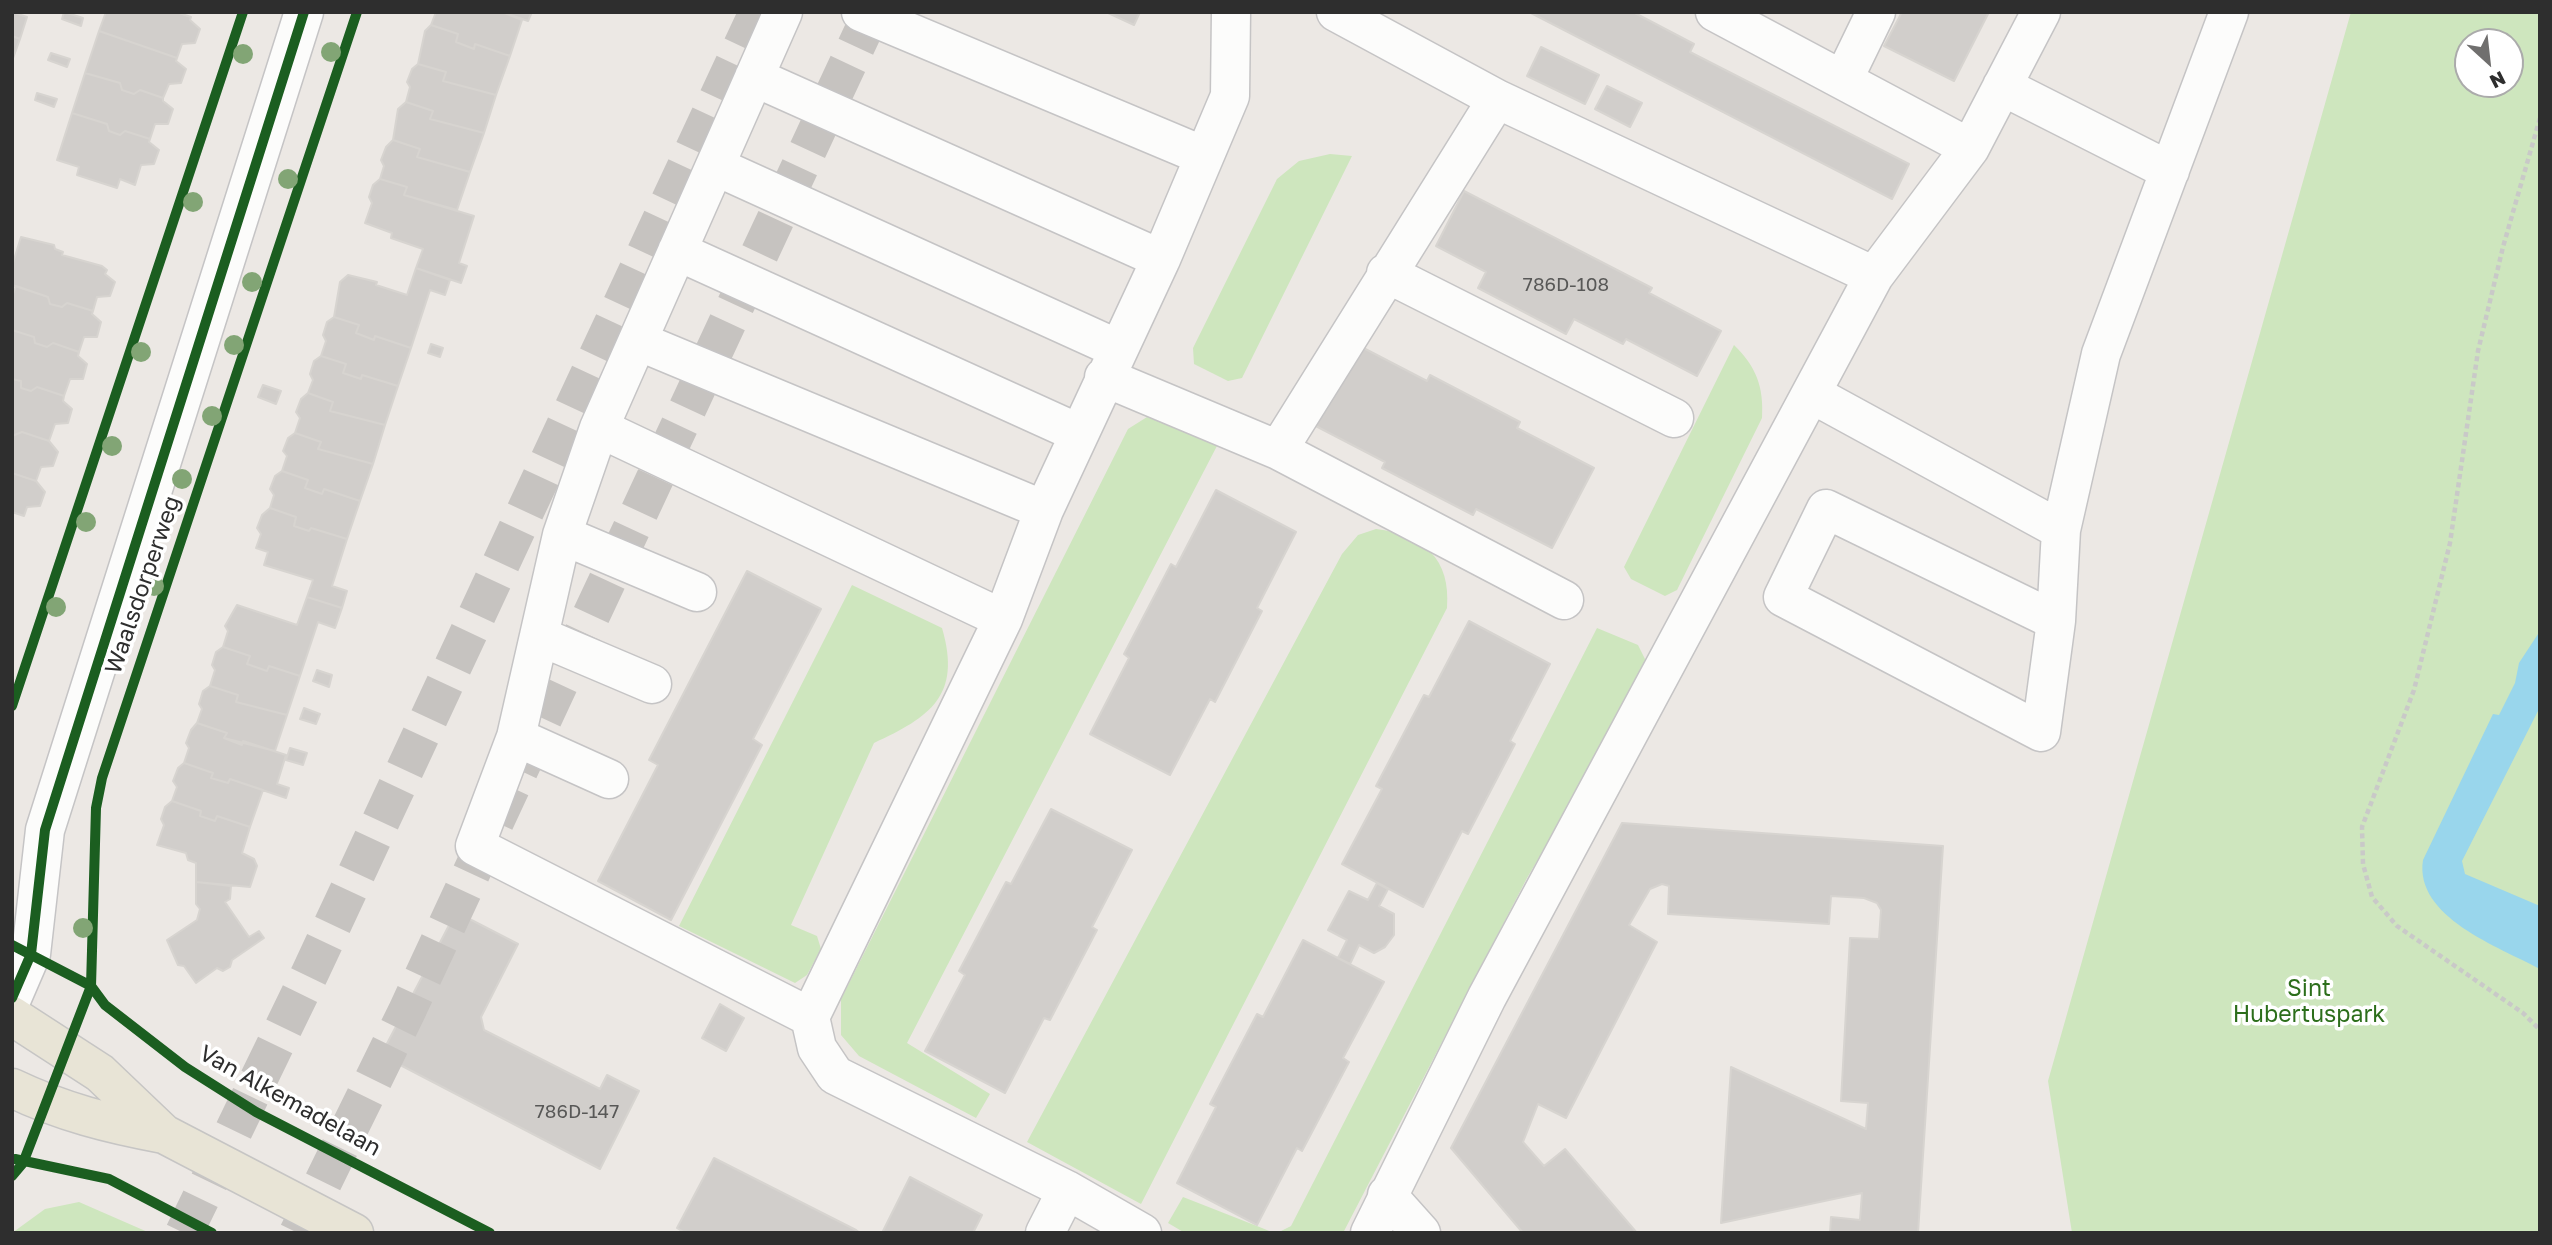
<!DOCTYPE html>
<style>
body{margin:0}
#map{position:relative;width:2552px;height:1245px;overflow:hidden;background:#ece8e4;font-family:"Golos Text",sans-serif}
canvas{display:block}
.frame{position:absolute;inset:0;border:14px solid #2e2e2e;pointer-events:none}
.north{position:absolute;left:2454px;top:28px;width:70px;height:70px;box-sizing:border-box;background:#fff;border:2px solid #ababab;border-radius:50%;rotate:153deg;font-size:19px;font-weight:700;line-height:28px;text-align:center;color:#2e2e2e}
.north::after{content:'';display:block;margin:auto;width:24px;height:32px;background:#706f6e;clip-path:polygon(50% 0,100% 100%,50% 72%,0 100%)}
</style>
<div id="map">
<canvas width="2552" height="1245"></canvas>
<div class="frame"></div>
<div class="north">N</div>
</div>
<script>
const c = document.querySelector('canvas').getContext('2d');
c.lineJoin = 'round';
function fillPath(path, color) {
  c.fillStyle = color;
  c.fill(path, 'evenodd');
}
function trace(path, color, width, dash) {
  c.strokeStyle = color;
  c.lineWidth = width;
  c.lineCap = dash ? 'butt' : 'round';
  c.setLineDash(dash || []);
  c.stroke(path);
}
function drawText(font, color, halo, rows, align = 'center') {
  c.font = font + ' "Golos Text",sans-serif';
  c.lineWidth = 7;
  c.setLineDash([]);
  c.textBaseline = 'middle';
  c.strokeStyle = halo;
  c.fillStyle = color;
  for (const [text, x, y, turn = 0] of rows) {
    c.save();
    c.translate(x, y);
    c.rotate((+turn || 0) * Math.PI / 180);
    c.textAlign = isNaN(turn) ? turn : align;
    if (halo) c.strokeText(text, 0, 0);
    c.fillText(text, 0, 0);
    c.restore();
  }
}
fillPath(new Path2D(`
 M2351 12H2540V1233H2072L2048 1081ZM2468 42H2510V84H2468Z
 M1330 154 1352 156 1242 378 1228 381 1194 364 1193 348 1277 179 1299 161Z
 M1734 345C1756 366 1764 387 1762 418L1677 590 1665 596 1631 579 1624 567Z
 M1147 417 1218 444 907 1043 990 1094 976 1118 859 1056 841 1035V999L1128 429Z
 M1376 529C1424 535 1451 559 1447 608L1141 1204 1027 1142 1342 554 1358 535Z
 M852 585 942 628C962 696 930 717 874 743L791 925 817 936 821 949 807 975 795 983 679 926Z
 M1597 628 1638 645 1650 669 1527 878 1343 1233H1277L1291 1226Z
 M1183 1197 1262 1228 1274 1233H1185L1168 1223Z
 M79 1202 150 1233H12L45 1209Z`), '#cee6be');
fillPath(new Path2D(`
 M2540 631V707L2462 861 2465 874 2540 906V969C2499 947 2414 917 2423 860L2493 714 2499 715 2515 683 2519 663Z`), '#99d6ec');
const building = new Path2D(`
 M12 12 27 17 20 39 12 36Z
 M64 12 83 18 81 26 62 19Z
 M106 12H176L191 17 190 20 200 29 195 43 182 44 177 58 99 31Z
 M436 12H502L522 20 510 56 475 44 474 49 456 42 458 34 431 25Z
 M502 12H532L528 21Z
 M1106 12H1140L1134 25Z
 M1529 12H1633L1694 44 1690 52 1909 164 1892 199Z
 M1902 12H1989L1954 81 1884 46Z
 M431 25 458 34 456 42 474 49 475 44 510 56 496 95 443 81 446 72 418 64 425 31Z
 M99 31 177 58 176 61 186 69 181 83 169 84 163 98 140 90 134 94 122 90 120 83 85 73Z
 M12 36 20 39 12 61Z
 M1541 47 1599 75 1585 104 1527 76Z
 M51 53 70 59 67 67 48 60Z
 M418 64 446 72 443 81 496 95 484 133 430 119 433 111 406 102 410 87 407 82 412 69Z
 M85 73 120 83 122 90 134 94 140 90 163 98V101L173 109 168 124H155L150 139 125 131 120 135 109 131 107 124 72 113Z
 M1607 86 1642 103 1630 127 1595 109Z
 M37 93 57 99 54 107 35 100Z
 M406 102 433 111 430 119 484 133 470 172 417 157 420 149 393 140 398 109Z
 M72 113 107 124 109 131 120 135 125 131 150 139 149 142 159 150 154 164 141 165 135 185 120 179 117 188 77 175 79 167 57 160Z
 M393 140 420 149 417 157 470 172 457 210 404 195 407 187 380 179 384 166 381 160 386 147Z
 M380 179 407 187 404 195 474 216 459 263 467 266 461 283 416 268 423 249 391 238 392 233 365 223 372 203 369 197 373 185Z
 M1464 191 1652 288 1649 293 1721 331 1697 376 1626 339 1623 344 1574 319 1566 334 1478 288 1486 272 1436 246Z
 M21 237 54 245 55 249 63 252 62 255 102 266 107 270 105 274 115 282 110 296 97 297 93 311 67 303 62 307 50 304 48 297 12 285V266Z
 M416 268 450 280 445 295 430 290 411 348 375 336 374 340 356 333 359 325 334 317 340 282 348 275 377 282 376 285 407 295Z
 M16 286 48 297 50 304 62 307 67 303 93 311 92 314 101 322 97 337H84L79 352 53 343 47 347 35 343 34 337 12 330V297Z
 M334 317 359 325 356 333 374 340 375 336 411 348 398 386 362 375 361 379 343 373 346 364 321 356 326 341 323 335 327 322Z
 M12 330 34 337 35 343 47 347 53 343 79 352 78 356 87 364 83 379H70L64 396 37 387 31 391 21 388V381L12 379Z
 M1350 341 1427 381 1430 375 1520 422 1517 428 1594 468 1552 548 1476 509 1473 515 1382 468 1385 462 1308 422Z
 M431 344 443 348 440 357 428 353Z
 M321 356 346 364 343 373 361 379 362 375 398 386 385 425 330 411 333 402 308 393 313 380 310 374 314 361Z
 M12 379 21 381V388L31 391 37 387 64 396 63 401 72 409 68 423 55 424 49 441 22 432 12 436Z
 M263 385 281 391 276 404 258 397Z
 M308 393 333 402 330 411 385 425 373 464 318 449 321 442 295 433 300 418 296 412 301 399Z
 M22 432 49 441 58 452 53 466 41 467 36 481 12 473V436Z
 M295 433 321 442 318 449 373 464 360 501 324 489 322 494 305 488 308 480 282 471 287 456 283 451 288 438Z
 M282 471 308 480 305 488 322 494 324 489 360 501 347 539 311 528 309 531 294 526 296 517 270 508 274 495 270 489 275 476Z
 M12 473 36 481 45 492 40 506 27 507 24 516 12 512Z
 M1216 490 1296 532 1257 608 1262 611 1215 702 1210 699 1170 775 1090 734 1129 658 1124 654 1171 564 1176 567Z
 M270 508 296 517 294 526 309 531 311 528 347 539 332 586 347 591 342 608 307 597 313 580 264 565 268 552 256 548 261 534 257 528 262 515Z
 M747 571 821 609 753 739 762 745 671 920 598 881 658 765 649 760Z
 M307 597 342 608 335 628 318 622 300 676 269 666 267 671 247 664 250 656 223 647 228 631 225 626 237 605 297 625Z
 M1469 621 1550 664 1510 741 1515 744 1468 834 1462 831 1423 907 1342 864 1382 789 1376 786 1424 695 1429 697Z
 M223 647 250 656 247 664 267 671 269 666 300 676 287 715 236 702 238 695 210 686 215 670 212 665 216 652Z
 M317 670 332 675 329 687 313 681Z
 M210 686 238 695 236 702 287 715 275 751 224 738 227 733 197 723 202 709 199 704 203 691Z
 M304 708 320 714 316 724 300 719Z
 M197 723 227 733 224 738 242 745 243 741 286 755 277 784 289 788 286 798 230 779 228 783 211 778 213 773 184 763 189 748 186 743 191 730Z
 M290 748 307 753 303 765 286 760Z
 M184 763 213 773 211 778 228 783 230 779 263 790 250 827 217 816 215 821 200 816 201 811 172 801 177 787 173 781 178 768Z
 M172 801 201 811 200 816 215 821 217 816 250 827 242 853 254 859 257 866 250 887 196 882V863L188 860 186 853 157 845 164 825 161 819 165 807Z
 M1051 809 1132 850 1092 927 1097 930 1050 1020 1044 1018 1005 1093 925 1051 965 975 959 971 1006 882 1011 884Z
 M1622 823 1943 846 1918 1233H1830L1831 1217 1860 1220 1862 1193 1721 1223 1731 1067 1866 1129 1868 1103 1841 1101 1850 938 1879 939 1881 910 1877 903 1864 898 1831 896 1829 924 1668 914 1669 886 1662 884 1650 889 1629 925 1657 942 1566 1118 1538 1104 1523 1142 1544 1166 1565 1149 1637 1233H1523L1451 1148Z
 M196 882 231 886 230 899 225 902 249 937 259 931 264 938 232 960 230 967 223 971 217 968 196 983 184 966 178 965 167 940 197 920 200 909 196 904Z
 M1377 883 1388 889 1379 906 1394 914V935L1385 947 1374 953 1359 945 1350 964 1338 958 1347 940 1328 930 1349 891 1368 900Z
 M456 912 518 944 481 1017 484 1030 600 1089 607 1075 639 1091 600 1169 381 1055Z
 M1303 940 1384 982 1343 1058 1349 1062 1302 1151 1297 1148 1257 1225 1177 1183 1216 1107 1210 1104 1257 1014 1263 1017Z
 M720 1004 744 1018 726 1051 702 1038Z
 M714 1158 856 1230 860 1233H685L677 1228Z
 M910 1177 982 1215 973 1233H882Z`);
fillPath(building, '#d1cecb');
trace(building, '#d7d4d0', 2);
trace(new Path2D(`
 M184 1233 310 973 758 12
 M298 1233 407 1011 872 12`), '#c6c3c0', 38, [38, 19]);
const minor = new Path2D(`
 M783 12 599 428 562 535 516 737 475 846 810 1017
 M861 12 1204 156
 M1336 12 1497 99 1874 276
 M1715 12 1970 148
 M754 77 1161 259
 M1843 80 1876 12
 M2002 86 2170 171
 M715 166 1118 349
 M677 251 1078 433
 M1386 273 1674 418
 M638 341 1044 510
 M1104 377 1278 450 1497 99
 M1812 394 2061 530
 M599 428 1003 619
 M1278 450 1564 600
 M1826 509 2056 621 2041 732 1783 597Z
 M562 535 697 592
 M2056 621 2061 530 2101 354 2229 12
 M539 636 652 684
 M516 737 609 779
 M12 998 31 954 45 830 304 12
 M1387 1195 1421 1233
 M1045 1233 1067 1190
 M1142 1233 1067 1190 835 1075 817 1048 810 1017 1003 619 1044 510 1161 259 1230 96 1231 12
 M1370 1233 1487 997 1874 276 1970 148 2041 12`);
const major = new Path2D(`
 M12 1016 100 1073 164 1134 354 1233
 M12 1088C62 1112 110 1124 164 1134`);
trace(minor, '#c5c4c5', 41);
trace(major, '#c6c5c4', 41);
trace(new Path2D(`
 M2540 118 2503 247 2478 351 2450 543 2414 690 2362 827 2363 864 2372 897 2397 926 2523 1013 2540 1030`), '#c9c9c8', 4.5, [5, 3.5]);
trace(minor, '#fcfcfb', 38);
trace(major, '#e8e4d6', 38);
trace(new Path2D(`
 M12 706 243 12
 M12 945 91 986 105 1005 185 1067 256 1112 490 1233
 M12 998 31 954 45 830 304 12
 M15 1159 109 1179 212 1233
 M12 1176 23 1163 91 986 96 808 102 778 357 12`), '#1b5e20', 10);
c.fillStyle = '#82a575';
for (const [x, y] of [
 [331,52],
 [243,54],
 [288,179],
 [193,202],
 [252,282],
 [234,345],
 [141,352],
 [212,416],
 [112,446],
 [182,479],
 [86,522],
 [154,586],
 [56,607],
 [83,928]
]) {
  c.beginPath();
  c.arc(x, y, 10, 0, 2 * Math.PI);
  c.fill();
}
drawText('19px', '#585857', null, [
 ["786D-108",1566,285],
 ["786D-147",577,1112]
]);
drawText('23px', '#2e2e2e', '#fff', [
 ["Waalsdorperweg",143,585,-71],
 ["Van Alkemadelaan",290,1101,29]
]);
drawText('23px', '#2c6e1b', '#fff', [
 ["Sint",2309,989],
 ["Hubertuspark",2309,1015]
]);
</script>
